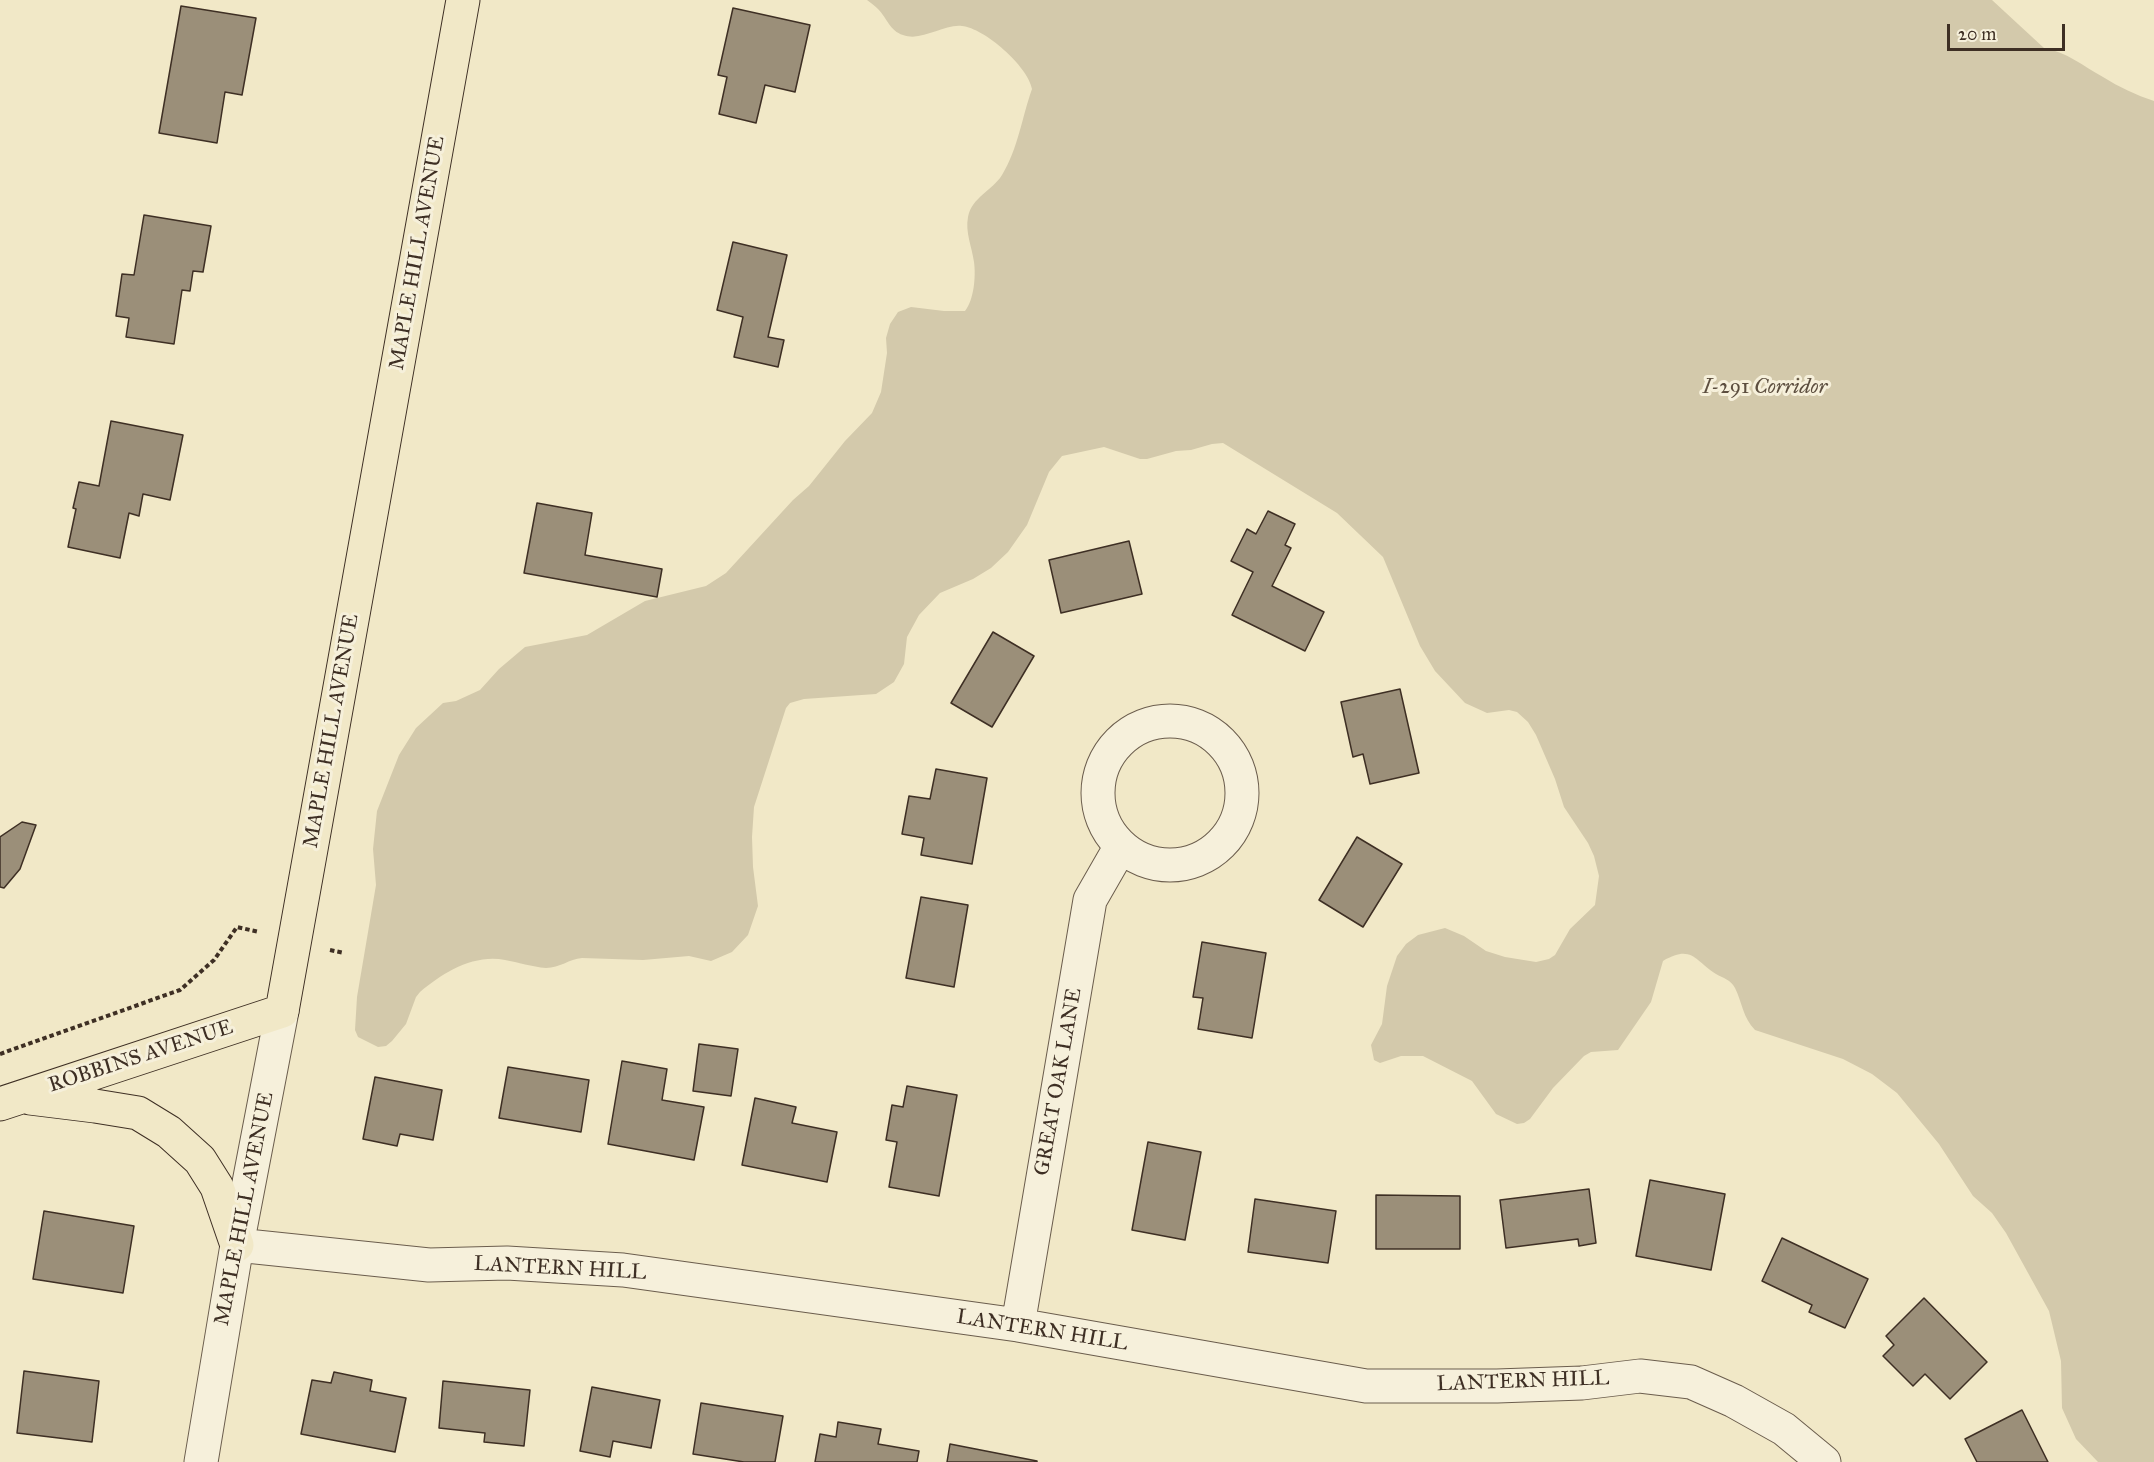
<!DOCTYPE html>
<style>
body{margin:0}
#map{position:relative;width:2154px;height:1462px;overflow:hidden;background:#f1e8c7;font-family:"IM FELL Great Primer",serif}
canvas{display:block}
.scale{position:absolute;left:1947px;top:24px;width:118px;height:27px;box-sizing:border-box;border:3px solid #3e2f24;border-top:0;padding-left:8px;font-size:18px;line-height:21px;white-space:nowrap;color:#3e2f24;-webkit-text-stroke:4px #f6f0db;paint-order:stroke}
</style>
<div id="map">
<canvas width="2154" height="1462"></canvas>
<div class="scale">20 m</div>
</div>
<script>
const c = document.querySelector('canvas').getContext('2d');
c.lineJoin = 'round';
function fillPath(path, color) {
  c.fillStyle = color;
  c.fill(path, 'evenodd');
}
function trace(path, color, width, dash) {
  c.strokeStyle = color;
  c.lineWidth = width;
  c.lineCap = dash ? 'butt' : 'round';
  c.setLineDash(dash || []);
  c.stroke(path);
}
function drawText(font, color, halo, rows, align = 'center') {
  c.font = font + ' "IM FELL Great Primer",serif';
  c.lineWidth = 6;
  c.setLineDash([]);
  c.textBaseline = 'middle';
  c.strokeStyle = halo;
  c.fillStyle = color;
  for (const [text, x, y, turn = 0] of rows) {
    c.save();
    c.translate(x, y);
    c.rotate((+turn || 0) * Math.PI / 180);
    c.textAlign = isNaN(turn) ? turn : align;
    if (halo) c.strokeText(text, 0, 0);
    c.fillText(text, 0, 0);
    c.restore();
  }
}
fillPath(new Path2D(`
 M867 0H1992L2044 48C2067 52 2083 66 2103 77 2119 87 2136 95 2154 101V1462H2098L2076 1439 2062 1408 2061 1361 2049 1311 2006 1233 1992 1213 1973 1196 1939 1144 1897 1093 1872 1074 1843 1059 1755 1030C1743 1018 1742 1002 1735 988 1731 980 1723 978 1716 974 1695 961 1692 944 1663 961L1651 1002 1618 1050 1591 1052 1584 1056 1553 1088 1530 1119 1524 1123 1517 1124 1496 1114 1472 1081 1423 1056H1401L1380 1063 1374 1060 1371 1045 1382 1024 1387 986 1397 956 1406 944 1418 935 1445 928 1464 936 1486 951 1505 957 1536 962 1549 959 1555 955 1570 929 1595 905 1599 876 1594 856 1588 843 1564 807 1555 779 1536 735 1528 722 1517 712 1509 710 1487 713 1465 703 1435 671 1420 646 1383 557 1337 513 1223 443 1212 444 1191 450 1176 451 1147 459H1140L1104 447 1062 456 1049 472 1027 525 1008 552 991 568 973 579 940 593 919 615 907 637 904 664 894 682 876 694 804 699 790 703 786 708 754 807 752 837 753 867 758 906 748 935 732 952 711 961 689 956 643 960 582 958C569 959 560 968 546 968 532 967 518 962 505 960 473 954 443 973 420 992L416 997 406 1024 392 1041 386 1046 378 1047 358 1037 355 1030 357 997 376 885 373 849 377 811 399 755 416 728 443 703 456 701 480 690 499 669 525 647 587 635 645 601 706 586 726 573 793 500 809 486 845 441 872 413 881 392 887 353 886 338 890 324 898 312 911 307 944 311H965C974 300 976 276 974 262 972 247 965 232 968 217 972 197 992 191 1002 175 1018 149 1022 117 1032 89 1028 66 984 28 962 26 943 24 922 42 903 35 890 31 887 18 878 9 875 6 871 3 867 0Z`), '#d3c9ab');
const building = new Path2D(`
 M181 6 256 18 242 95 225 92 217 143 159 133Z
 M733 8 810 25 795 92 765 85 756 123 719 114 727 77 718 75Z
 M144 215 211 226 203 272 193 271 190 291 182 290 174 344 126 337 129 318 116 316 122 274 134 275Z
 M733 242 787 255 768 337 784 340 778 367 734 357 743 317 717 310Z
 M111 421 183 435 170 500 143 494 139 516 129 513 120 558 68 547 76 509 73 508 79 482 99 486Z
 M537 503 592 513 585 555 662 569 657 597 524 573Z
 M1268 511 1295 524 1285 545 1291 548 1272 586 1324 612 1305 651 1232 615 1253 572 1231 561 1247 529 1256 534Z
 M1129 541 1142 594 1061 613 1049 560Z
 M993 632 1034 656 992 727 951 703Z
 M1400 689 1419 773 1370 784 1363 754 1353 757 1341 702Z
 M936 769 987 778 972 864 921 855 924 838 902 834 909 796 930 799Z
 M22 822 36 825 20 869 4 888 0 887V837Z
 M1357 837 1402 864 1363 927 1319 900Z
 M921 897 968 905 954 987 906 978Z
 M1202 942 1266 953 1252 1038 1198 1029 1203 998 1193 997Z
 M699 1044 738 1049 731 1096 693 1091Z
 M622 1061 667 1069 662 1100 704 1107 694 1160 608 1144Z
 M508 1067 589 1080 581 1132 499 1118Z
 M375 1077 442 1090 433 1140 400 1134 397 1146 363 1139Z
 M907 1086 957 1095 939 1196 889 1187 897 1142 886 1140 892 1105 903 1107Z
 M755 1098 796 1107 792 1123 837 1132 827 1182 742 1165Z
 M1148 1142 1201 1152 1185 1240 1132 1230Z
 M1650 1180 1725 1194 1711 1270 1636 1256Z
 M1589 1189 1596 1243 1579 1246 1578 1239 1506 1248 1500 1200Z
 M1376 1195 1460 1196V1249H1376Z
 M1255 1199 1336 1211 1328 1263 1248 1252Z
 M44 1211 134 1226 123 1293 33 1279Z
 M1782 1238 1868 1279 1845 1328 1809 1312 1812 1305 1762 1281Z
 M1924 1298 1987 1362 1950 1399 1925 1374 1913 1386 1883 1356 1894 1345 1886 1336Z
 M24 1371 99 1381 92 1442 17 1433Z
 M334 1372 372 1380 370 1391 406 1398 395 1452 301 1434 312 1380 331 1383Z
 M443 1381 530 1390 524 1446 484 1442 485 1433 439 1428Z
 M592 1387 660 1400 651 1448 613 1441 610 1457 580 1451Z
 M701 1403 783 1416 775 1462H744L693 1454Z
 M2022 1410 2048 1462H1977L1965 1439Z
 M838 1422 881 1429 878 1444 919 1451 917 1462H815L820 1434 836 1437Z
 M950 1444 1037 1461V1462H947Z`);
fillPath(building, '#9b8f79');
trace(building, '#3e2f24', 1.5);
const minor = new Path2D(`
 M1098 793a72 72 0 1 1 144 0a72 72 0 1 1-144 0Z
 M237 1245 429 1265 507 1263 623 1270 1018 1325 1366 1386H1497L1582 1383 1640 1376 1691 1382 1734 1401 1784 1429 1824 1462
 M1018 1325 1090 900 1121 846
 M201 1462 237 1245 282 1011`);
const major = new Path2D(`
 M30 1098 95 1106 138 1113 169 1132 200 1160 217 1187 237 1245
 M0 1104 282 1011 463 0`);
trace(minor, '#6b5d4d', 35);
trace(major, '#3e2f24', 35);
trace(new Path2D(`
 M330 950 344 953
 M0 1054 180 990 214 960 237 927 259 932`), '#3e2f24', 4, [4.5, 3]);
trace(minor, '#f6f0db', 33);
trace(major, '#f1e8c7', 33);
drawText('21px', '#3e2f24', '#f6f0db', [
 ["MAPLE HILL AVENUE",418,253,-80],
 ["MAPLE HILL AVENUE",332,731,-80],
 ["ROBBINS AVENUE",141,1057,-18],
 ["GREAT OAK LANE",1059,1082,-80],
 ["MAPLE HILL AVENUE",245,1209,-79],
 ["LANTERN HILL",560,1269,3],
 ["LANTERN HILL",1042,1331,9],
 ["LANTERN HILL",1523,1382,-2]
]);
drawText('italic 21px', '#5c4e3f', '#f6f0db', [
 ["I-291 Corridor",1765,388]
]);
</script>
